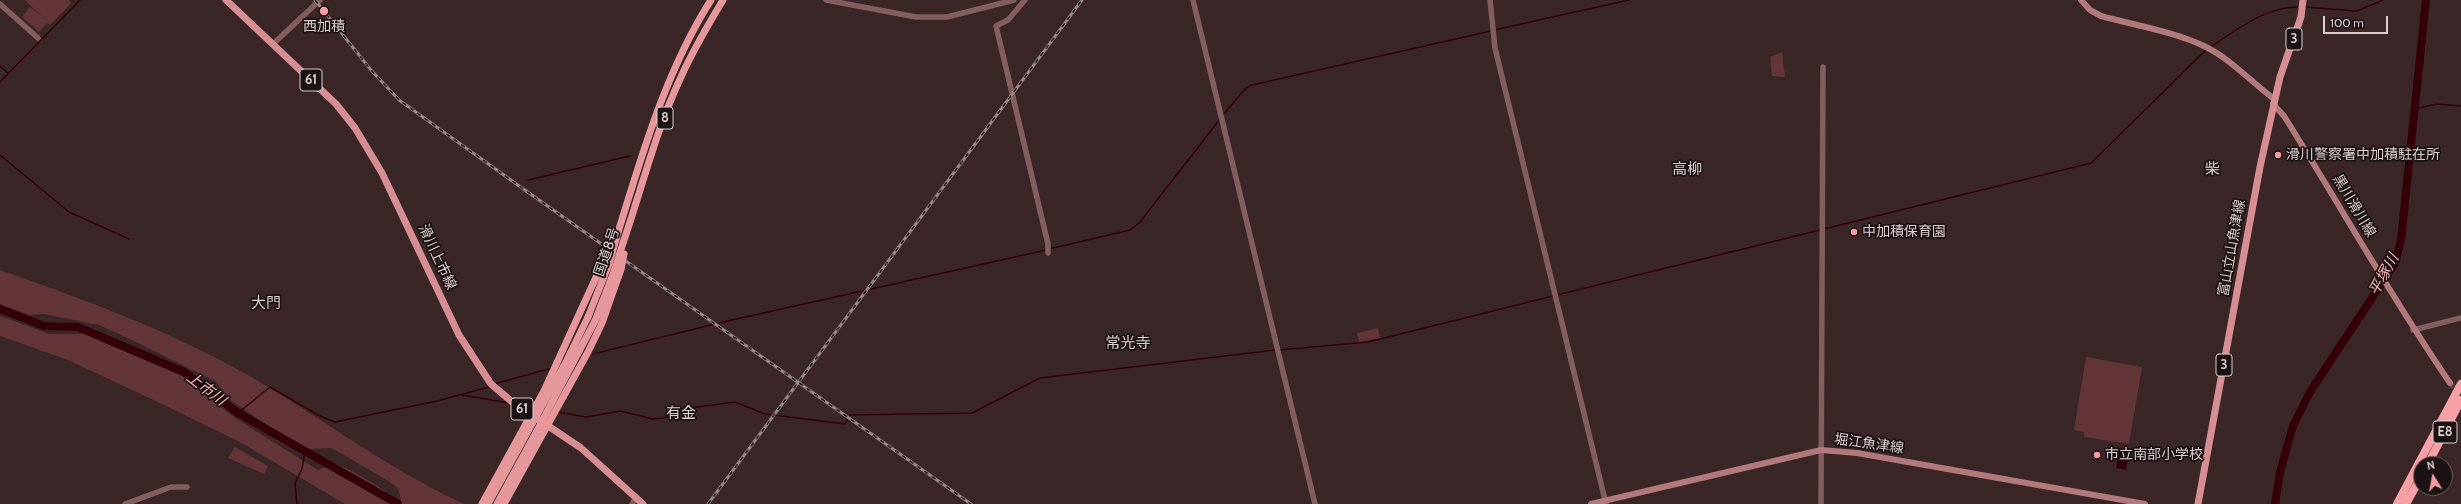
<!DOCTYPE html>
<meta charset="utf-8">
<style>
body{margin:0}
#map{position:relative;width:2461px;height:504px;overflow:hidden;background:#3b2627;font-family:Cabin,sans-serif}
canvas{display:block}
.north{position:absolute;left:2413px;top:456px;width:40px;height:40px;box-sizing:border-box;background:#1b1213;border:1px solid #685d5e;border-radius:50%;rotate:349deg;font-size:11px;font-weight:700;line-height:16px;text-align:center;color:#dccecf}
.north::after{content:'';display:block;margin:auto;width:14px;height:18px;background:#f49aa0;clip-path:polygon(50% 0,100% 100%,50% 72%,0 100%)}
.scale{position:absolute;left:2323px;top:16px;width:65px;height:18px;box-sizing:border-box;border:2px solid #dccecf;border-top:0;padding-left:5px;font-size:12px;line-height:14px;white-space:nowrap;color:#dccecf;-webkit-text-stroke:3px #1b1213;paint-order:stroke}
</style>
<div id="map">
<canvas width="2461" height="504"></canvas>
<div class="north">N</div>
<div class="scale">100 m</div>
</div>
<script>
const c = document.querySelector('canvas').getContext('2d');
c.lineJoin = 'round';
function fillPath(path, color) {
  c.fillStyle = color;
  c.fill(path, 'evenodd');
}
function trace(path, color, width, dash) {
  c.strokeStyle = color;
  c.lineWidth = width;
  c.lineCap = dash ? 'butt' : 'round';
  c.setLineDash(dash || []);
  c.stroke(path);
}
function drawText(font, color, halo, rows, align = 'center') {
  c.font = font + ' Cabin,"Noto Sans JP",sans-serif';
  c.lineWidth = 3.5;
  c.setLineDash([]);
  c.textBaseline = 'middle';
  c.strokeStyle = halo;
  c.fillStyle = color;
  for (const [text, x, y, turn = 0] of rows) {
    c.save();
    c.translate(x, y);
    c.rotate((+turn || 0) * Math.PI / 180);
    c.textAlign = isNaN(turn) ? turn : align;
    if (halo) c.strokeText(text, 0, 0);
    c.fillText(text, 0, 0);
    c.restore();
  }
}
fillPath(new Path2D(`
 M25 0H69L71 3 50 25 47 23 39 32 22 17 30 7 44 19Z
 M1782 52 1785 77 1772 76 1770 57Z
 M0 270C80 298 160 327 235 368 312 410 383 467 464 504H402L398 488 390 482 332 448 308 449 292 442 229 399 215 381 134 341 99 325 44 314 29 315 0 304Z
 M0 316 49 334H84L184 377 235 418 318 470 334 464 350 470 384 490 390 504H345L240 442 162 404 68 360 0 336Z
 M1378 328 1380 338 1359 342 1357 333Z
 M2086 357 2142 367 2129 444 2084 437V432L2074 430Z
 M235 447 268 466 264 474 228 458Z`), '#643538');
fillPath(new Path2D(`
 M2119 451 2129 453 2126 470 2116 468Z`), '#330009');
trace(new Path2D(`
 M2305 7 2357 11 2383 0
 M1494 30 1629 0
 M2210 47C2239 29 2264 7 2299 7
 M0 66 8 73
 M0 82 80 0
 M2414 109 2437 104 2461 106
 M1222 116 1246 88 1252 85 1491 31
 M0 155 69 212 129 239
 M528 180 630 156
 M1049 249 1130 230 1140 222 1220 119
 M1557 295 2091 163 2207 49
 M1279 350 1368 342 1553 296
 M589 355 723 322 1046 250
 M494 384 552 368
 M462 395 509 403
 M525 406 533 408
 M558 412 586 417 620 411 653 419 664 418 690 408 735 402 765 414 845 424 850 415 972 413 1040 378 1275 350
 M238 413 270 387 320 416 335 422 437 401 489 387
 M297 504 295 483 302 469 305 451`), '#330009', 1.5);
trace(new Path2D(`
 M0 309 44 326 78 327 184 372 238 413 398 504
 M2275 504 2280 472 2293 426 2310 392 2395 263 2401 240 2426 0`), '#330009', 8);
trace(new Path2D(`
 M2450 383 2461 396`), '#533f40', 6, [6, 3]);
trace(new Path2D(`
 M826 0 916 17H947L1014 0
 M1025 0 1008 20 996 26 1048 244V253
 M1193 0 1315 504
 M1490 0 1495 48 1606 504
 M0 4 38 38
 M273 44 320 0
 M2413 330 2461 318
 M125 504 171 487H187
 M632 504 636 497
 M1821 504 1823 67`), '#825e60', 5.5);
trace(new Path2D(`
 M2081 0 2090 10 2101 16C2134 25 2176 32 2206 47 2232 60 2251 82 2274 99
 M2273 104 2284 116C2340 205 2391 297 2450 383
 M1591 504 1821 450 1857 453 2145 504`), '#b1797c', 6);
trace(new Path2D(`
 M226 0 336 104 355 128 382 173 459 335 491 384 511 401 581 448 643 504
 M2198 504 2260 167 2280 77 2301 17 2303 0`), '#d68e92', 7);
trace(new Path2D(`
 M616 239C641 158 665 72 711 0
 M623 243C642 188 656 130 681 77 693 50 708 25 723 0
 M588 317 609 264
 M595 321 615 269
 M482 504 544 391 603 262
 M504 504 588 352 602 323 621 269`), '#e6979c', 7);
trace(new Path2D(`
 M2428 464 2461 400
 M2397 504 2461 384
 M2406 504 2421 477`), '#f7a0a6', 8);
const rail = new Path2D(`
 M315 0 371 70 399 100 522 188 971 504
 M708 504 1082 0`);
trace(rail, '#988788', 3);
trace(rail, '#1b1213', 1.5, [4.5]);
trace(new Path2D(`
 M603 262 611 245
 M609 264 616 239
 M615 269 623 243
 M621 269 624 254
 M488 504 566 362 588 317
 M497 504 538 429 595 321`), '#e6979c', 7);
for (const [x, y, r, color] of [
 [324,11,5,"#f49aa0"],
 [2278,155,4,"#f49aa0"],
 [1854,232,4,"#f49aa0"],
 [2097,455,4,"#f49aa0"]
]) {
  const dot = new Path2D();
  dot.arc(x, y, r, 0, 2 * Math.PI);
  c.fillStyle = color;
  c.fill(dot);
  trace(dot, '#1b1213', 1.5);
}
for (const [x, y, w] of [
 [2294,39,16],
 [311,80,22],
 [665,118,16],
 [2224,365,16],
 [522,409,22],
 [2445,432,24]
]) {
  const box = new Path2D();
  box.roundRect(x - w / 2, y - 11, w, 22, 3);
  c.fillStyle = '#1b1213';
  c.fill(box);
  trace(box, '#dccecf', 1);
}
drawText('bold 13px', '#dccecf', null, [
 ["3",2294,39],
 ["61",311,80],
 ["8",665,118],
 ["3",2224,365],
 ["61",522,409],
 ["E8",2445,432]
]);
drawText('14px', '#dccecf', '#1b1213', [
 ["西加積",324,27,"center"],
 ["滑川警察署中加積駐在所",2286,155],
 ["中加積保育園",1862,232],
 ["市立南部小学校",2105,455]
], 'left');
drawText('14px', '#dccecf', '#1b1213', [
 ["黒川滑川線",2354,206,59],
 ["富山立山魚津線",2232,248,-80],
 ["国道8号",607,252,-71],
 ["滑川上市線",437,257,65],
 ["堀江魚津線",1869,444,8]
]);
drawText('15px', '#dccecf', '#1b1213', [
 ["高柳",1687,170],
 ["柴",2212,170],
 ["大門",266,304],
 ["常光寺",1128,344],
 ["有金",681,414]
]);
drawText('italic 15px', '#f8b4b7', '#1b1213', [
 ["平塚川",2384,275,-61],
 ["上市川",206,389,37]
]);
</script>
